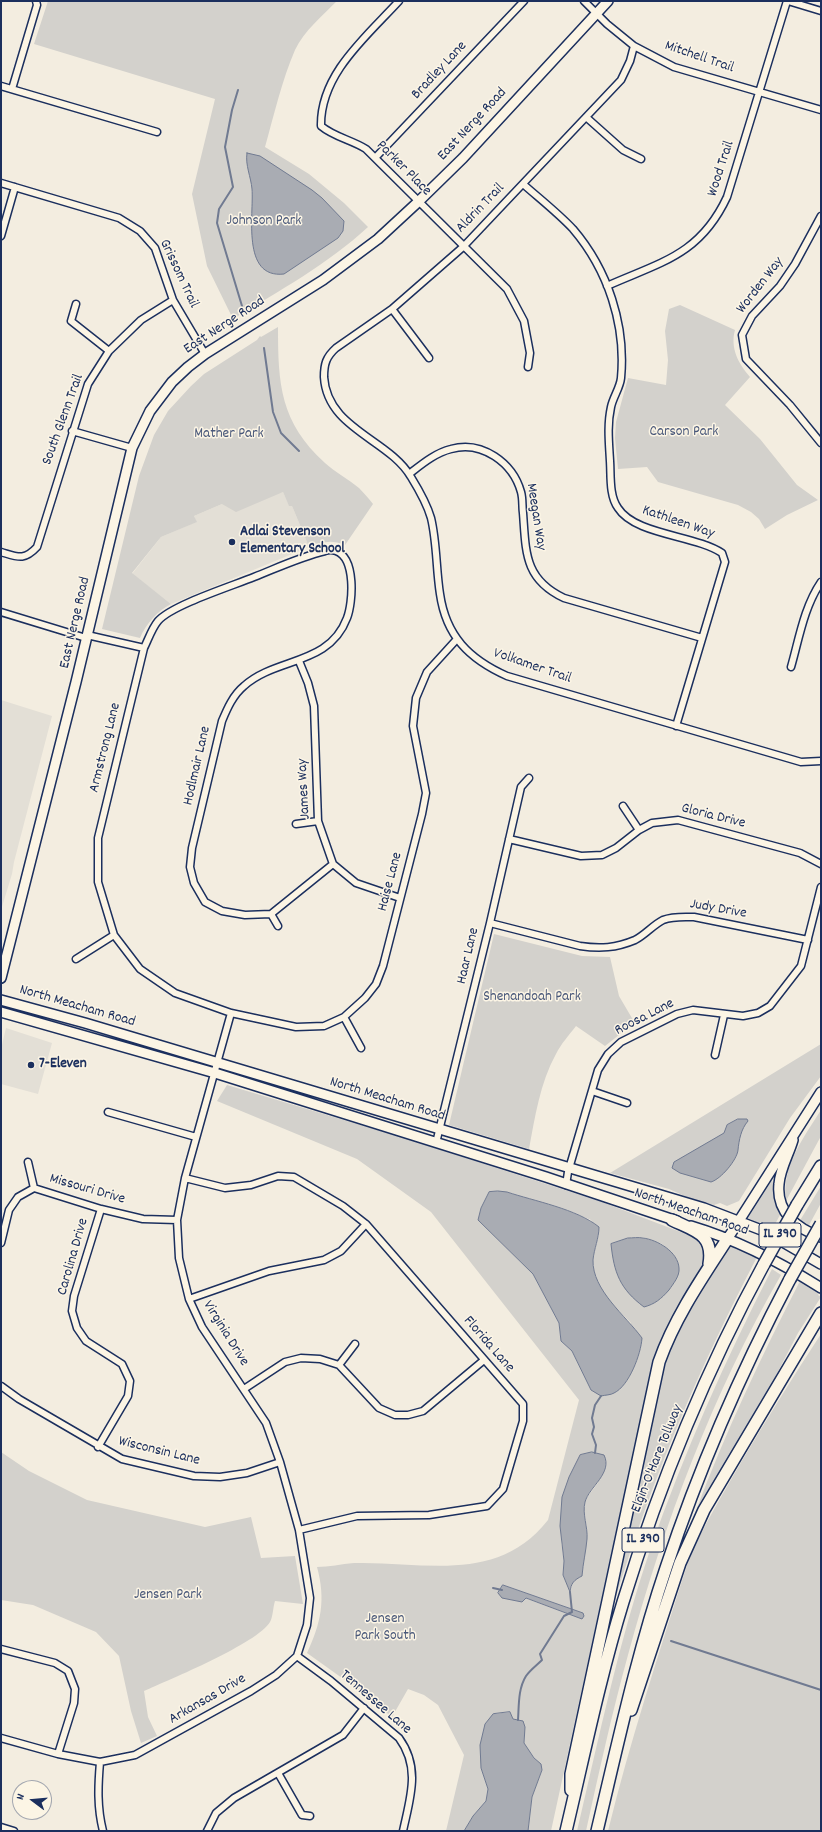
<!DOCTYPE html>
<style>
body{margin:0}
#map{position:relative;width:822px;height:1832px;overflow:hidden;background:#f3ede0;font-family:Dekko,sans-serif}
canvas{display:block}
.frame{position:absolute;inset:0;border:2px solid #1b2f5e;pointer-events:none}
.north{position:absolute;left:12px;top:1780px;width:40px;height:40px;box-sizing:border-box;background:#fcf5e5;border:1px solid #a2a6af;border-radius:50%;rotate:286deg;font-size:11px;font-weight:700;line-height:16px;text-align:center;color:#1b2f5e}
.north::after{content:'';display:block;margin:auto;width:14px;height:18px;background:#1b2f5e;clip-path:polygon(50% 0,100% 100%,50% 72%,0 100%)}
</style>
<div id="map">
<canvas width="822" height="1832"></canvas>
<div class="frame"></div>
<div class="north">N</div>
</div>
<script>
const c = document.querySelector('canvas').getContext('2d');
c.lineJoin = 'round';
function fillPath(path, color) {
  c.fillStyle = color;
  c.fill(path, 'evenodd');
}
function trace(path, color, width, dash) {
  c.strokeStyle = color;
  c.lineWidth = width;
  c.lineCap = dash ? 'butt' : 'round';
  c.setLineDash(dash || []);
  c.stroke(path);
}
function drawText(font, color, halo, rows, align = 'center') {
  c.font = font + ' Dekko,sans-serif';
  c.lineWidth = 3;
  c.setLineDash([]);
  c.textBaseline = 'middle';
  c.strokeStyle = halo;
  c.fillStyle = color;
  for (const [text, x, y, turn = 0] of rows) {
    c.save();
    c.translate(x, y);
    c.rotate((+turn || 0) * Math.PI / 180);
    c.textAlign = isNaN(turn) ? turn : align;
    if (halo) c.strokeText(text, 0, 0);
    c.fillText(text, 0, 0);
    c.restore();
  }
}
fillPath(new Path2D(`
 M283 492 289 505 292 506 309 547 171 604 132 574 161 537 196 522 194 516 222 504Z
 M1 700 52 716 14 862 12 874 1 910Z
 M6 1028 52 1043 38 1094 1 1084V1049Z`), '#e3dfd6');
fillPath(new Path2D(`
 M48 1H337C323 15 304 31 295 50 282 80 274 115 265 147L309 174 344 203 368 227C328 264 279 291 233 319L207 266 192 194 215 99 34 44Z
 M680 305 735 330C730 348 738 363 750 377L725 405 760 439 797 485 818 500 787 515 765 529 759 519 751 512 738 505 658 482 647 467 618 469 615 438 616 422 628 378 666 385 668 360 665 331 669 309Z
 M278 327C278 384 280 422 325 463 335 472 348 479 359 488 364 493 369 499 373 504L345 545C331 539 322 542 309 547L292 506H289L283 492 236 512 222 504 194 516 197 522 161 537 132 573 171 604C157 611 146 624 140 638L102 629 139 476 154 435 168 411 191 386 204 374 257 340 260 336 261 337Z
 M494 934 582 956 610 957 619 996 636 1025 624 1031 605 1046 576 1026C569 1035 561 1044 556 1054 540 1083 535 1117 529 1149L449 1125Z
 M821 1044V1076L790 1118 739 1201 727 1206 720 1203 714 1205 689 1198 669 1189 610 1173Z
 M227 1085 404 1138 602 1202 691 1236C703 1242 707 1251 703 1265 683 1298 664 1329 652 1367L551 1831H528L532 1797 542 1770C538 1760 529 1753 524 1743L525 1737 518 1720 513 1719 509 1712 493 1714 481 1768 488 1789 486 1801 473 1816 464 1831H446L464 1755 438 1705 424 1695 408 1689 392 1717 349 1683 307 1653C321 1623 326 1600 317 1567 329 1567 341 1564 354 1563 424 1561 497 1585 548 1520L579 1400 431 1212 357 1159 217 1101ZM489 1192H507L572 1212 591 1220 599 1234C597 1242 594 1252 593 1261 593 1287 614 1306 631 1323L591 1390 572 1351 561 1341 559 1323 533 1274 479 1221 481 1208ZM642 1237 662 1244 675 1257 628 1238ZM606 1460 605 1468 597 1484 585 1500 584 1510 587 1529 582 1576 574 1580 570 1591 563 1575 564 1561 561 1540ZM503 1585 583 1613 582 1619 525 1598Z
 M821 1110V1136L786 1201C781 1167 804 1137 821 1110Z
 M772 1180 774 1186 775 1197 781 1213 772 1230 748 1218Z
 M821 1186V1203L808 1227 799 1222Z
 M728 1245 757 1257C698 1370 652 1479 615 1600L612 1599 664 1367C678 1323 704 1285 728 1245Z
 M772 1269 781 1275C713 1393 664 1523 628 1655 612 1713 599 1772 586 1831H577C599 1737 619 1641 650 1550 684 1453 725 1360 772 1269Z
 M800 1281 819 1293 818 1295 821 1297 798 1333 770 1387 698 1514 695 1513C725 1433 761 1357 800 1281Z
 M821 1334V1831H608C630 1741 659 1653 687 1565 702 1527 723 1494 743 1459 768 1417 794 1375 821 1334Z
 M1 1452 29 1471 87 1500 205 1527 251 1517 261 1558 295 1556 303 1604 275 1601C273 1607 273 1617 270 1622 258 1643 169 1680 144 1691L148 1717 157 1736 141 1743 131 1711 119 1656 96 1632 33 1605 1 1600Z`), '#d3d1cc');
const water = new Path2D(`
 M247 153 260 156 312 190 322 198 344 221 343 231 338 238 284 274C241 279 254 214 252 189 251 177 245 165 247 153Z
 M738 1119H747L748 1121C741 1129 739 1140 738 1150 737 1160 721 1179 711 1182L680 1173 672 1168 674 1162 724 1133 727 1125Z
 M498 1191 507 1192C534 1201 577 1209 599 1227 599 1238 594 1249 593 1260 592 1290 626 1316 642 1338 641 1354 629 1386 614 1393 611 1395 605 1395 601 1396L591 1390 572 1351 561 1341 559 1323 533 1274 478 1220 481 1208 489 1192Z
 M628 1238C633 1238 638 1237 643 1238 658 1240 678 1252 679 1268 680 1276 673 1284 669 1290 661 1299 655 1304 644 1307 620 1289 614 1273 611 1244Z
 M592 1452 604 1455C613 1473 589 1487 585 1502 582 1514 588 1527 587 1539 586 1551 583 1563 582 1576 574 1580 571 1583 570 1592L563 1575 564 1561 560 1526 562 1497 569 1477 580 1455Z
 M503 1585 583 1613 584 1616 582 1619 526 1598 522 1602 502 1598 498 1593Z
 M510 1712 513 1719 523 1721 525 1727 524 1743 534 1758 541 1764 542 1770 532 1797 528 1831H464L473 1816 486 1801 488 1789 481 1768 480 1745 485 1724 493 1714Z`);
fillPath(water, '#a9acb3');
trace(water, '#707a91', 1);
trace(new Path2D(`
 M238 90 232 110 225 147 233 187 219 209 217 223 242 306
 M264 348 273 412 281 433 299 451
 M595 1453 596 1445 592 1434 594 1427 592 1418 595 1405 601 1396
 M493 1588 502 1590
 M671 1641 821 1690
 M518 1720C519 1705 518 1689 526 1676 530 1670 537 1665 542 1660L540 1654 564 1616 572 1612 570 1592`), '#707a91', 2);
const minor = new Path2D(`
 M399 1C367 36 320 74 321 126 334 137 352 140 366 149L507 289 524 321 530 353 528 367
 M584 1 607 24 634 46 674 67 821 110
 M788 1 821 11
 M634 46 630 61 621 80 463 247 392 309 336 348C326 357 324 364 324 377 327 429 389 439 411 477 419 490 427 504 431 518 437 543 436 569 440 594 446 636 469 659 507 676L801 762 821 761
 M1 86 157 132
 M12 89 37 5 36 1
 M586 117 623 150 641 159
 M375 158 524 1
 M1 183 119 218 140 231 155 248 173 300 205 354
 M523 184C540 199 558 213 573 229 608 270 626 325 621 378 620 388 613 397 611 407 607 425 609 443 610 461 611 475 609 496 618 508 635 535 695 535 722 553L725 562 676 726
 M821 216 795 264 780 286 752 316 742 335 746 359 790 405 821 443
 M1 236 15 187
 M607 286C661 262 700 255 727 197L787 1
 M76 304 71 321 109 351
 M392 309 429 358
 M72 431 132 448
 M409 474C422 464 435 453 451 449 482 440 513 463 521 492 523 499 522 506 523 513 526 552 524 579 564 598L702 638
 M1 552C18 557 24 561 37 547L88 384 109 351 141 320 173 300
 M1 612 86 638
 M87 635 144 648
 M299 661 308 683 314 706 318 821 333 864 356 883 400 898
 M791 667C799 639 804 607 821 582
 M623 806 639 830
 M296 824 318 821
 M509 839 581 856 602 855 616 848 639 830 652 823 678 820 800 853 821 864
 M333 864 271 914 245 915 222 911 205 902 194 883 190 867 192 848 222 721C227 709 233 695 244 686 276 657 329 666 347 618 353 602 356 558 336 551 333 550 328 550 325 551 300 557 277 568 254 577 232 586 172 605 158 621 152 628 148 640 144 648L98 838V882L114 935 140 969 175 993 231 1013 296 1027 324 1026 344 1017 365 998 376 984 383 966 422 814 426 793 413 726 416 698 427 672 457 639
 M271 914 278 926
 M490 923 580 946C600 949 616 948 635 940 645 935 653 925 663 920 673 916 683 917 694 917L808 940
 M76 959 114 935
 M344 1017 361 1048
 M715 1055 724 1015
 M592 1091 627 1103
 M108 1112 196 1137
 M436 1143 490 923 521 787 529 778
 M28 1162 34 1188
 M185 1178 225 1188 251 1185 278 1176 294 1177 343 1206 366 1224 523 1404V1421L503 1489 487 1506 429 1515 357 1516 299 1530
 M566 1185 568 1172 598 1070 608 1054 621 1042 677 1014 693 1010 743 1016 758 1013 770 1006 801 966 821 887
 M1 1243 9 1210 18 1197 34 1188 101 1209 143 1219 177 1220
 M189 1299 269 1271 324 1260 341 1251 366 1224
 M339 1365 355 1344
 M1 1386 19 1399 122 1459 194 1476 220 1477 247 1473 280 1462
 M244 1389 285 1362 301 1358 320 1359 339 1365 379 1408 395 1415H408L423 1411 484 1360
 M98 1447 128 1396 130 1381 122 1364 86 1341 77 1328 72 1311 74 1296 101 1209
 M1 1649 55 1663 68 1671 75 1689 74 1703 58 1754
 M297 1656 331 1681 399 1738C421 1768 410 1798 403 1831
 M1 1738 58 1754 100 1762 135 1755 251 1691 276 1675 297 1656 307 1625 310 1598 299 1530 280 1462 266 1423 202 1327 189 1299 179 1258 177 1220 185 1178 231 1013
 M100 1762C98 1786 97 1807 103 1831
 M278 1773 302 1815 310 1816
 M1 1827 14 1831
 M207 1831 216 1813 234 1798 343 1735 364 1708`);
const secondary = new Path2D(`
 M1 978 76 682 132 448 150 411 172 382 188 367 205 354 323 280 378 239 418 202 463 158 608 1
 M1 1000 85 1023 704 1208 764 1231 821 1264
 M1 1012 215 1073 546 1177 677 1221
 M793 1140C789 1154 780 1169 779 1184 776 1212 797 1229 821 1237
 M691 1226C738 1240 780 1262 821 1288
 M728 1238 821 1092`);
const motorway = new Path2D(`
 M797 1205 821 1166
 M672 1220C695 1231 714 1234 709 1264
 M631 1710 680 1563 704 1510 821 1313
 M571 1790V1774L659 1362C675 1317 702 1278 728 1238
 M566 1831C584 1755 600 1677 623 1602 659 1485 705 1372 764 1264
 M597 1831C618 1743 637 1654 666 1568 699 1468 741 1372 790 1279`);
trace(minor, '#1b2f5e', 9);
trace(secondary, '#1b2f5e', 12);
trace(motorway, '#1b2f5e', 14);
trace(minor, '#fcf5e5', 6);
trace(secondary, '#fcf5e5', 9);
trace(motorway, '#fcf5e5', 11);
const motorwayBridge = new Path2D(`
 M764 1264 797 1205
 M790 1279 821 1224`);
trace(motorwayBridge, '#1b2f5e', 14, []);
trace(motorwayBridge, '#fcf5e5', 11);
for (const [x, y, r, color] of [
 [232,542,4,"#1b2f5e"],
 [31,1065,4,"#1b2f5e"]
]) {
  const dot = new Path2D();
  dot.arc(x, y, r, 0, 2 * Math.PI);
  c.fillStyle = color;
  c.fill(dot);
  trace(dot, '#fcf5e5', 1.5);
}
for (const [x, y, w] of [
 [780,1235,42],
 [643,1540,42]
]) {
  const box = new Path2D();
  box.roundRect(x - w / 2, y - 12, w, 24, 3);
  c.fillStyle = '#fcf5e5';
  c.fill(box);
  trace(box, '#1b2f5e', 1);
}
drawText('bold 14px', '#1b2f5e', null, [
 ["IL 390",780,1235],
 ["IL 390",643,1540]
]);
drawText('15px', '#1b2f5e', '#fcf5e5', [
 ["Mitchell Trail",699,58,19],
 ["Bradley Lane",440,71,-47],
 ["East Nerge Road",473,125,-47],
 ["Parker Place",403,169,45],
 ["Wood Trail",722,169,-72],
 ["Aldrin Trail",481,209,-46],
 ["Grissom Trail",178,274,65],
 ["Worden Way",761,286,-52],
 ["East Nerge Road",225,326,-33],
 ["South Glenn Trail",64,420,-70],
 ["Meegan Way",535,517,81],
 ["Kathleen Way",678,523,19],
 ["East Nerge Road",76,623,-77],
 ["Volkamer Trail",532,667,19],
 ["Armstrong Lane",106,748,-76],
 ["Hodlmair Lane",198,766,-77],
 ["James Way",305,789,-93],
 ["Gloria Drive",713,817,14],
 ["Haise Lane",391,882,-75],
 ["Judy Drive",718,910,10],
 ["Haar Lane",469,956,-77],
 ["North Meacham Road",77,1007,16],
 ["Roosa Lane",645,1018,-27],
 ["North Meacham Road",387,1100,17],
 ["Missouri Drive",87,1190,16],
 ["North Meacham Road",691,1213,19],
 ["Carolina Drive",74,1257,-74],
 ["Virginia Drive",225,1334,58],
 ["Florida Lane",488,1345,49],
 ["Wisconsin Lane",159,1452,14],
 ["Elgin-O'Hare Tollway",658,1459,-68],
 ["Arkansas Drive",208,1700,-30],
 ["Tennessee Lane",375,1703,41]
]);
drawText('15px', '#49587a', '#fcf5e5', [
 ["Johnson Park",264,222],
 ["Carson Park",684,433],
 ["Mather Park",229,435],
 ["Shenandoah Park",532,998],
 ["Jensen Park",168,1596],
 ["Jensen",385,1620],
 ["Park South",385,1637]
]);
drawText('bold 15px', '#1b2f5e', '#fcf5e5', [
 ["Adlai Stevenson",240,533],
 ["Elementary School",240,550],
 ["7-Eleven",39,1065]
], 'left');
</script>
